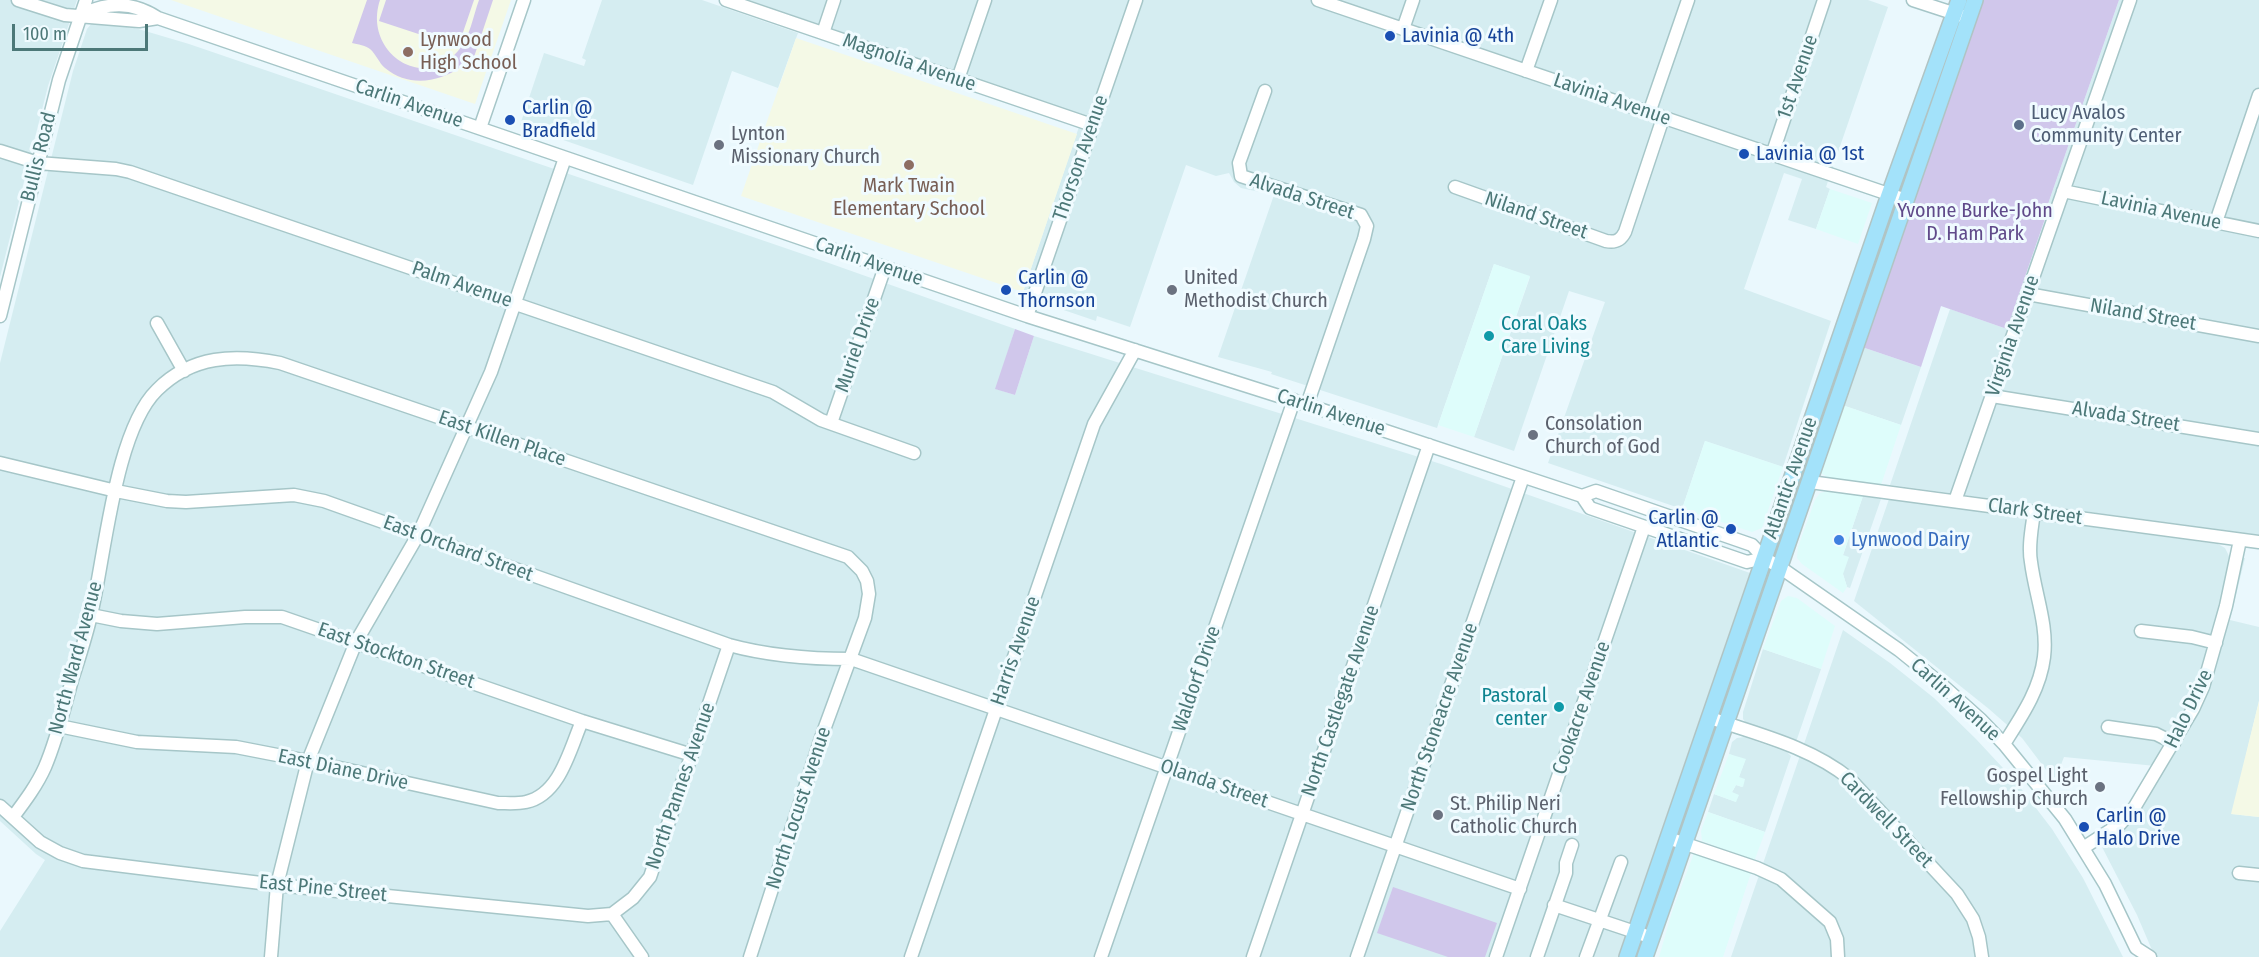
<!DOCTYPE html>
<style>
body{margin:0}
#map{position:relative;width:2259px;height:957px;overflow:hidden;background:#eaf8fd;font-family:"Fira Sans Condensed",sans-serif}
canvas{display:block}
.scale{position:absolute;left:12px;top:24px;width:136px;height:27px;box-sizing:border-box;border:3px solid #4c7878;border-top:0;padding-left:8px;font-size:18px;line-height:21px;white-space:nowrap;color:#4c7878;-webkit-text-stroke:4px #f0fbff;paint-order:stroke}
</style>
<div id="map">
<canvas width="2259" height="957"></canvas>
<div class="scale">100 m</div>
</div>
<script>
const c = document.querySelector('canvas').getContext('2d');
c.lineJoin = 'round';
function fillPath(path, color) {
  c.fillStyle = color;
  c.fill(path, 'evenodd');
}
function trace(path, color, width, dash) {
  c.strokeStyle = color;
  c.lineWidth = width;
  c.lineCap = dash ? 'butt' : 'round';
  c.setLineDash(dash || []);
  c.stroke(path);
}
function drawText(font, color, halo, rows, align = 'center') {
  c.font = font + ' "Fira Sans Condensed",sans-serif';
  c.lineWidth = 6;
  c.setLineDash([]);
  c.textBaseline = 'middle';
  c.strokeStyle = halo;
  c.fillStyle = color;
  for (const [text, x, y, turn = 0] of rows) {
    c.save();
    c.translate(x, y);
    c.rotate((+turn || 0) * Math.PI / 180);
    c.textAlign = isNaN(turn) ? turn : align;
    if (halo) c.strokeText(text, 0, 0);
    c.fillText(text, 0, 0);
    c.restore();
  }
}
fillPath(new Path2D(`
 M0 0H77L48 86 0 277Z
 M602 0H702L798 33 778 88 732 71 693 185 520 125 544 53 584 66 586 60 582 58Z
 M749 0H1868L1888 7 1826 187 1830 189 1816 229 1788 220 1802 179 1784 173 1744 289 1831 321 1783 467 1705 441 1682 509 1548 463 1605 302 1569 291 1514 451 1474 437 1530 277 1494 264 1437 428 1271 374 1272 372 1218 357 1274 195 1241 188 1234 182 1229 173 1216 176 1186 165 1130 327 1097 316 1096 321 1040 302 1041 298 1023 292 1083 115Z
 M2119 0H2259V535L1890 485 1950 309 2007 329 2048 210V204Z
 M92 23 135 28 189 44 826 262 1015 329 996 389 1015 395 1034 336 1441 464 1750 573 1618 957H0V931L45 860 36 854 0 821V363L73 71 87 29Z
 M1862 347 1921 367 1901 425 1842 405Z
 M1863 496 1881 499 1850 588 1847 587 1843 574V555Z
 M1889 499 2218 544 2225 548 2229 556 2245 558 2230 620 2259 627V701L2232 814 2259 817V957H2155L2137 915 2102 847 2104 843 2133 819 2166 767 2064 757 2057 775 2053 779 2022 738 1989 709 1854 601Z
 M1843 630 1890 663 1934 698 1976 739 2016 782 2052 829 2083 878 2123 957H1731Z
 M1763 649 1821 669 1796 742 1748 725 1743 719V712Z
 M1744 737 1787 752 1791 756 1765 832 1708 812 1714 794 1736 802 1732 792 1736 785 1742 787 1739 777 1745 760 1729 754 1732 742 1737 738Z`), '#d5edf1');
fillPath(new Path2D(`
 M1830 189 1872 203 1858 244 1816 229Z
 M1494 264 1530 276 1474 437 1438 425Z
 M1842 405 1901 425 1881 485 1829 478 1821 473 1820 469Z
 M1705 441 1783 467 1762 528 1752 532 1682 509Z
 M1829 491 1863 496 1843 555 1849 557 1843 574 1847 587 1843 593 1802 564 1797 558 1798 547 1815 500 1820 493Z
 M1788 596 1797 598 1835 626 1821 669 1763 649 1781 601Z
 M1729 754 1746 759 1739 777 1745 779 1743 787 1736 785 1732 792 1739 795 1736 802 1714 794Z
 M1708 812 1765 832 1755 859H1750L1702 841 1701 831Z
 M1694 853 1751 873 1723 957H1659L1672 912Z`), '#defdfb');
fillPath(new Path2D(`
 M171 0H511L475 104Z
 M796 38 1077 134 1023 292 741 196Z
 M2259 701V817L2231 814Z`), '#f4f9e6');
fillPath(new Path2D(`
 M367 0H380C363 50 421 93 458 51 470 38 473 16 479 0H493L470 69 461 67C438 83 408 87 385 68 379 63 376 54 370 49 367 46 357 44 352 43Z
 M386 0H474L458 47 379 21Z
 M1983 0H2119L2048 204V210L2007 329 1941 306 1921 367 1862 347Z
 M1015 329 1034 336 1015 395 995 389Z
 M1393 887 1497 923 1485 957H1448L1377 933Z`), '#d0c7eb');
const minor = new Path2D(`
 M18 0 65 15 139 21 158 18
 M726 0 1092 125
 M1318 0 1906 200
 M1913 0 1962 16
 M80 15C108 2 132 1 158 18L1027 316 1307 405 1582 496 1590 508 1747 562 1764 558
 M1403 29 1413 0
 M823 33 834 0
 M1526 71 1551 0
 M958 79 985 0
 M1265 91 1239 163 1241 176 1361 215 1367 226 1364 239 1307 405
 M1649 113 1688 0
 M480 128 524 0
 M0 151 38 163 116 169 130 172 773 392 821 420 914 453
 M1772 155 1824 0
 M1455 187 1606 241C1616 243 1621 240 1625 232L1663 118
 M2063 191 2259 231
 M2216 222 2259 95
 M2028 294 2259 336
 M0 316 59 80 86 0
 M1027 316 1136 0
 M157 323 184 371
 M1992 396 2259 439
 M831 423 885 267
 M0 463 116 491 167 501 186 502 294 495 324 501 729 645C769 656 810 659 851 659L1520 889
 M1810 482 2259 542
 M1582 496 1596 491 1752 545 1764 558 1781 568 1899 650 1941 684 1980 719 2004 744 2065 819 2105 884 2136 948 2150 957
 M1955 501 2130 0
 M91 615 121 621 157 624 245 617H282L582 721 692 755
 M2141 631 2192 637 2216 643
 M1710 718C1757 734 1811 747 1850 779L1957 894 1973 919 1979 937 1982 957
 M59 726 137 742 236 747 308 761 498 803C507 803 517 804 526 802 560 795 570 749 582 721
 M2108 727 2156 734 2174 743
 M2004 744C2021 717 2040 690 2044 657 2048 625 2035 594 2031 562 2028 546 2032 528 2034 512
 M0 806 40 842 60 853 83 861 277 885 588 916 612 914 642 957
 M13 817C25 801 37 785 45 767 57 739 64 709 72 680 79 658 86 637 91 615 105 556 115 431 157 390 192 355 235 354 280 363L848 557 862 571 867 581 869 594 865 618 821 738 750 957
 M1668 838 1757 868 1781 879 1830 922 1837 939 1838 957
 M2083 848 2120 824 2134 808 2193 709 2203 687 2226 606 2240 540
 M2239 873 2259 875
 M1554 905 1644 935
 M612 914 633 898 650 877 729 645
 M271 957 277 885 308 761 356 642 418 535 491 372 565 158
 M911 957 1094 424 1135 350
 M1101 957 1294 400
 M1253 957 1429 445
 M1357 957 1523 477
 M1496 957 1644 527
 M1537 957 1566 873V863L1572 845
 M1586 957 1621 862`);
const major = new Path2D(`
 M1627 957 1889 195 1959 0
 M1645 957C1757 639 1863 319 1975 0`);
trace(minor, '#a6c6c8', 15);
trace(major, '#b0c4c4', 18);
trace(minor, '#fff', 12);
trace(major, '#a3e2fa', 15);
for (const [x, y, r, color] of [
 [1390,36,6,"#1a4fb4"],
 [408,52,6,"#8d6e63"],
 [510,120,6,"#1a4fb4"],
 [2019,125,6,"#5c6f8a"],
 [719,145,6,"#6b7280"],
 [1744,154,6,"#1a4fb4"],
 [909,165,6,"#8d6e63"],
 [1006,290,6,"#1a4fb4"],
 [1172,290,6,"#6b7280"],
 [1489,336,6,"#0f9aa8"],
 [1533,435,6,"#6b7280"],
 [1731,529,6,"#1a4fb4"],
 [1839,540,6,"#3f7fe0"],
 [1559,707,6,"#0f9aa8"],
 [2100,787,6,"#6b7280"],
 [1438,815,6,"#6b7280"],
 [2084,827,6,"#1a4fb4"]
]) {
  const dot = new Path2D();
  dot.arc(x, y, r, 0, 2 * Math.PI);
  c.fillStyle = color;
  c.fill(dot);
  trace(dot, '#f0fbff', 2);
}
drawText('20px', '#164399', '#f0fbff', [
 ["Lavinia @ 4th",1402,36],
 ["Carlin @",522,108],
 ["Bradfield",522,131],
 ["Lavinia @ 1st",1756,154],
 ["Carlin @",1018,278],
 ["Thornson",1018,301],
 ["Carlin @",1719,518,"right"],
 ["Atlantic",1719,541,"right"],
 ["Carlin @",2096,816],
 ["Halo Drive",2096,839]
], 'left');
drawText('20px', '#785e54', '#f0fbff', [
 ["Lynwood",420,40],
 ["High School",420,63],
 ["Mark Twain",909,186,"center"],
 ["Elementary School",909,209,"center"]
], 'left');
drawText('20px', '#4c7878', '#f0fbff', [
 ["Magnolia Avenue",909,63,19],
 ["1st Avenue",1798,77,-71],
 ["Lavinia Avenue",1612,100,19],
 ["Carlin Avenue",409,104,19],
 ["Bullis Road",39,157,-76],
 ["Thorson Avenue",1081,158,-71],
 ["Alvada Street",1302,197,18],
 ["Lavinia Avenue",2161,211,12],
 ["Niland Street",1536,216,19],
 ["Carlin Avenue",869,262,19],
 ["Palm Avenue",462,285,19],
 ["Niland Street",2143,315,10],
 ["Virginia Avenue",2013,336,-71],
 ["Muriel Drive",858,345,-71],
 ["Carlin Avenue",1331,413,18],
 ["Alvada Street",2126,417,9],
 ["East Killen Place",502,439,19],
 ["Atlantic Avenue",1791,478,-71],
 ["Clark Street",2035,512,8],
 ["East Orchard Street",458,549,20],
 ["Harris Avenue",1016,651,-71],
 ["East Stockton Street",396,656,19],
 ["North Ward Avenue",76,658,-75],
 ["Waldorf Drive",1197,679,-71],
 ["Carlin Avenue",1955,700,42],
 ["North Castlegate Avenue",1341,701,-71],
 ["Cookacre Avenue",1582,708,-71],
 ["Halo Drive",2189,709,-64],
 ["North Stoneacre Avenue",1440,717,-71],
 ["East Diane Drive",343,770,12],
 ["Olanda Street",1214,784,19],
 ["North Pannes Avenue",681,786,-71],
 ["North Locust Avenue",799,808,-72],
 ["Cardwell Street",1886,820,46],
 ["East Pine Street",323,889,6]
]);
drawText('20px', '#4e5e75', '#f0fbff', [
 ["Lucy Avalos",2031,113],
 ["Community Center",2031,136]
], 'left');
drawText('20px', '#5b616d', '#f0fbff', [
 ["Lynton",731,134],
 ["Missionary Church",731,157],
 ["United",1184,278],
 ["Methodist Church",1184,301],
 ["Consolation",1545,424],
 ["Church of God",1545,447],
 ["Gospel Light",2088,776,"right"],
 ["Fellowship Church",2088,799,"right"],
 ["St. Philip Neri",1450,804],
 ["Catholic Church",1450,827]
], 'left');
drawText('20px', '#604a8a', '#f0fbff', [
 ["Yvonne Burke-John",1975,211],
 ["D. Ham Park",1975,234]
]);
drawText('20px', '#0d838f', '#f0fbff', [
 ["Coral Oaks",1501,324],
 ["Care Living",1501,347],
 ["Pastoral",1547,696,"right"],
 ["center",1547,719,"right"]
], 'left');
drawText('20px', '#366cbe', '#f0fbff', [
 ["Lynwood Dairy",1851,540]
], 'left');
</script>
